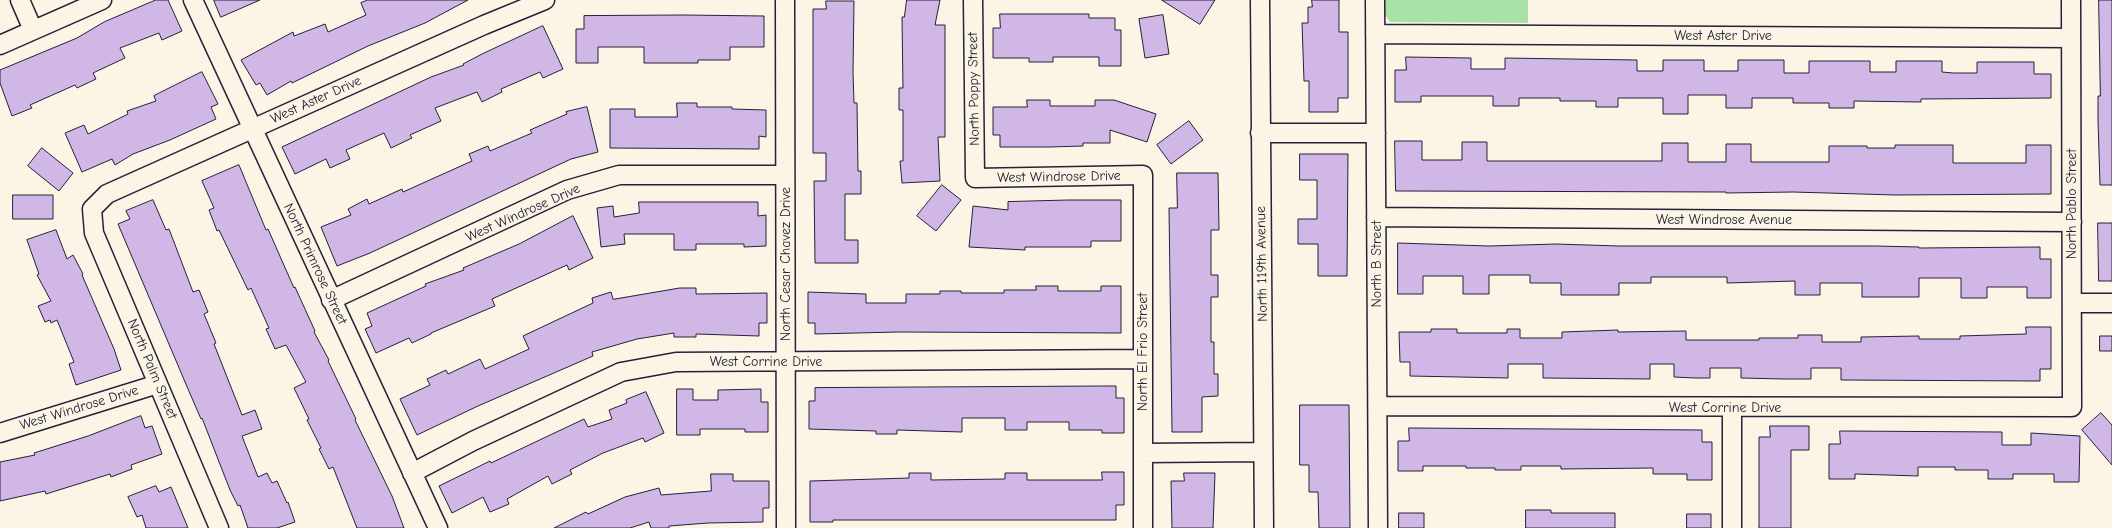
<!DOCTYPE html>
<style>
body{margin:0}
canvas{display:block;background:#fcf5e5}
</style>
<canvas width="2112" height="528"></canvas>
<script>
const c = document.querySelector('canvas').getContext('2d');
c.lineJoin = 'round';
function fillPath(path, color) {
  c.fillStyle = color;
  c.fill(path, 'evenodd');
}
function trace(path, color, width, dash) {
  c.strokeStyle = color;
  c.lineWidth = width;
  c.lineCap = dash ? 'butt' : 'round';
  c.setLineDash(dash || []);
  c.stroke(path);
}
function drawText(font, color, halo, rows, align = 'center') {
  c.font = font + ' "Comic Neue",sans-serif';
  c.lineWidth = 4;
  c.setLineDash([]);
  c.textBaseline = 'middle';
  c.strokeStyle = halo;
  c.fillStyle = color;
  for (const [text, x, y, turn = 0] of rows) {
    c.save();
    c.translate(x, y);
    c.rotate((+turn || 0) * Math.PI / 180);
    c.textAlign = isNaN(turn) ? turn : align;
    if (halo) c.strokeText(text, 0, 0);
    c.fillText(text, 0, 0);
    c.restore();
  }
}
fillPath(new Path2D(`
 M1384 0H1528V23L1390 22 1384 14Z`), '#a9e2a6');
const building = new Path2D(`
 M156 0H168L182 31 162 40 159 33 120 48 125 58 93 73 96 79 77 88 75 85 30 105 32 108 12 116 0 83V70L77 38 104 22Z
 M214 0H260L221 17Z
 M368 0H468L425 23 368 46 292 83 291 81 267 95 260 83 256 85 241 60 293 32 294 36 325 24 328 32 366 15 361 3Z
 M907 0H940L935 25H945V137H938L940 181 902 183 900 161H903V110H899V88H903L902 17H904Z
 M1162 0H1215L1200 24Z
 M1312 0H1339V32H1348V98H1338V112H1309V81H1304L1302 23H1308V7H1312Z
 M2099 0H2112V185H2100L2098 120V96H2100Z
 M826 1H854L853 72 854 103H857L858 171H861V194H845V240H858V263H815L814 181H826V153H813V9H826Z
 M1000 14H1089V18H1115V30H1121V66H1099V57H1053V62H1029V58H993V28H1000Z
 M684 15 764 16V47H730V60H698V63H644V47H598V63H576V29H584V16Z
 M1163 15 1169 54 1145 58 1139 19Z
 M543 26 563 69 543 78 540 72 501 89 502 92 482 102 477 92 435 108 441 121 410 135 412 138 391 148 384 133 346 150 350 159 330 168 326 159 295 174 282 147 431 77 464 65 463 64 482 54Z
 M1406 57 1471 58V69H1505V58L1637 60V71H1663V60H1704V71H1738V60H1784V73H1809V61H1870V72H1896V61H1942V72L1953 73H1977V62H2034V74H2051V98L1921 99V102L1854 101V108H1829V103H1793V98H1752V108H1726V95H1688V114H1663V98H1618V107H1596V101H1560V98H1519V106H1493V96H1421V102H1395V70H1406Z
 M202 72 218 104 211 107 216 119 170 140 133 154 115 165 112 159 82 172 65 133 84 125 88 134 128 114 127 111 156 101 154 96Z
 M1027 100H1050V106H1095V100H1114L1156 114 1147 142 1110 130V143H1083V146L1050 147H1000V135H993V107H1027Z
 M677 103H697V107H732V109L766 110V137L759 136V149L610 148V109H635V117H677Z
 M587 107 598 152 571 159 370 253 337 266 321 227 351 215 348 209 367 199 369 204 402 189 403 192 472 161 469 154 488 146 490 151 532 133 530 130 567 114 566 112Z
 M1189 121 1203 140 1171 164 1157 145Z
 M1395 141H1422V160H1462V142H1487V161H1662V143H1688V162H1726V144H1751V162H1829V146H1867V148H1895V145H1953V163H2026V145H2051V194L1895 195 1793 192 1726 193V192L1396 191Z
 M42 148 73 173 59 191 28 166Z
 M1300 154H1348L1347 276H1318V244H1298V219H1317V180H1300Z
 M239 165 266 230 268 229 294 288 295 287 315 331 314 332 329 360 328 361 356 419 355 420 392 496 404 528H357L333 467 329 469 319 449 321 448 307 420 309 419 294 388 306 382 286 345 275 349 266 329 269 328 251 288 248 290 219 230 217 231 209 210 214 208 202 181Z
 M1177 173H1218L1219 230H1211V275H1218V297H1211V342H1214V374H1218V396L1202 397V432H1172L1169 208H1177Z
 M942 185 961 200 936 231 917 216Z
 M13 195H53V219H13Z
 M153 200 166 230 169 229 193 292 199 290 208 312 204 314 216 343 214 344 242 415 255 410 262 429 242 436 258 477 267 473 272 483 277 481 287 503 288 502 295 522 277 528H248L240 505 238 506 230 490 202 418 201 419 188 389 118 224 130 219 126 211Z
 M1068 200H1121V241H1091V247H1025V250L969 247 973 206 1008 210V202Z
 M639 202H758V216L766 215V246L744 247V244H696V250H674V234H624L625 244 601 247 597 208 613 206 614 217 639 213Z
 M573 216 593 258 569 270 567 265 492 299 495 306 431 333V334L412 343 409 338 376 353 365 329 372 326 367 313 426 286 425 284 464 270 463 268 519 244Z
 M2098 223H2112V281H2099Z
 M56 230 67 259 73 255 83 274 82 275 114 349 121 370 76 385 69 364 74 362 57 320 51 323 50 320 45 322 38 306 51 301 37 275 39 274 27 240Z
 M1398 243 1489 246 1556 244 1619 246H1875L1919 247V248L2040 247V259H2051V298H2027V287H1987V298H1961V278H1919V297H1862V283H1820V295H1795V281L1727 283V277H1651V283H1619V295H1561V283H1530V275H1489V294H1463V276H1423V294H1398Z
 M1036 286H1058V291H1101V286H1121V333L898 332 815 334V323H808V292L866 294V303H906V294H940V291H961V293H1004V290H1036Z
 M680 288H696V294L767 293V323H759V336L696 334V337H674V333L637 339 592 352 593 356 478 406 417 435 400 399 430 385 427 379 446 370 448 374 480 359 485 369 529 349 523 336 593 303 592 298 611 292 613 299Z
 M2026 327H2051V369H2040V381L1841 380V368H1811V379H1784L1741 378V368H1710V378H1695L1674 377V364H1650V379L1543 378V364H1508V378L1410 376V362H1400L1399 332H1431V329H1457V333H1507V329H1520V338H1562V332L1618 330V332L1686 331V340H1759V338H1798V335H1822V342H1861V337L1919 336V339H1960V336L2026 334Z
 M2100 336H2112V351H2100Z
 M1102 386H1116V398H1124V433H1102V430H1069V422H1027V430H1005V418H962V432L897 430V434H876V431L809 429V401H815V388Z
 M677 389H693V400H718V390L761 389V402H768V432H745V429H700V435H677Z
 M646 392 664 433 645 442 643 438 603 453 570 470 572 474 552 484 548 476 507 499 509 504 490 512 483 497 452 513 439 486 490 461 491 463 584 419 588 427 612 419 609 410 627 403 626 400Z
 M1300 405H1349L1350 528H1319L1318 492H1309V465H1300Z
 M2101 413 2112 425V465L2082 430Z
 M141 416 145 428 152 426 162 454 131 465 132 469 111 477 110 474 46 494 45 491 0 501V462L35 455 34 453 88 436Z
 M1770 426H1809V450H1791V528H1759V437H1770Z
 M1409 428 1702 430V442H1712V480H1687V474H1653V468L1561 469V466H1521V470H1495V468H1466V466H1423V471H1398V441H1409Z
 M1840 431 2002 432V445H2031V433L2080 436 2079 482H2054V474H2013V479H1988V470H1955V467H1918V476L1855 474V479H1829V444H1840Z
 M1102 472H1124V505H1116V520H833V522H810V481L909 478V473H931V480L1005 479V473H1027V480H1102Z
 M1184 473H1215L1213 528H1172L1171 481H1184Z
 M711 474H733V481H769V508H763V522L708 523 669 526V528H651L649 522 630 528H554L586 512 588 514 625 497 659 488 661 495 711 491Z
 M156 486 159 492 171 487 188 528H146L142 515 137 517 128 497Z
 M1526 510H1551V513H1615V528H1526Z
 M1399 513H1424V528H1399Z
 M1687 514H1711V528H1687Z`);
fillPath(building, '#d1b7e6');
trace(building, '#22223b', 1);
const minor = new Path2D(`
 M20 0 33 30
 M193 0 438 528
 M785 0 786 528
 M973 0 975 178 1143 175V528
 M1260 0 1264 528
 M1375 0 1378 528
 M1375 34 2071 38
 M0 45 102 0
 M1260 133H1376
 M1376 217 2072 222
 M331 300 567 190 619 175H785
 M2072 303H2112
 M1378 406 2072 407 2071 0
 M1732 408V528
 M0 433 158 384
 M1143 453 1263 452
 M412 473 473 441 621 372 676 362 1143 359
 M219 528 94 233 92 209 107 194 484 25 545 0`);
trace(minor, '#22223b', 21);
trace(minor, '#fcf5e5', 18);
drawText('14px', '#22223b', '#fcf5e5', [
 ["West Aster Drive",1723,36],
 ["North Poppy Street",974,89,-91],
 ["West Aster Drive",316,100,-24],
 ["West Windrose Drive",1059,177,-1],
 ["North Pablo Street",2072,204,-90],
 ["West Windrose Drive",523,213,-24],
 ["West Windrose Avenue",1724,220],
 ["North Primrose Street",315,264,65],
 ["North Cesar Chavez Drive",786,264,-90],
 ["North 119th Avenue",1262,264,-91],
 ["North B Street",1377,264,-90],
 ["North El Frio Street",1143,352,-90],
 ["West Corrine Drive",766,362],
 ["North Palm Street",152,369,67],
 ["West Windrose Drive",79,408,-17],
 ["West Corrine Drive",1725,408]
]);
</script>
